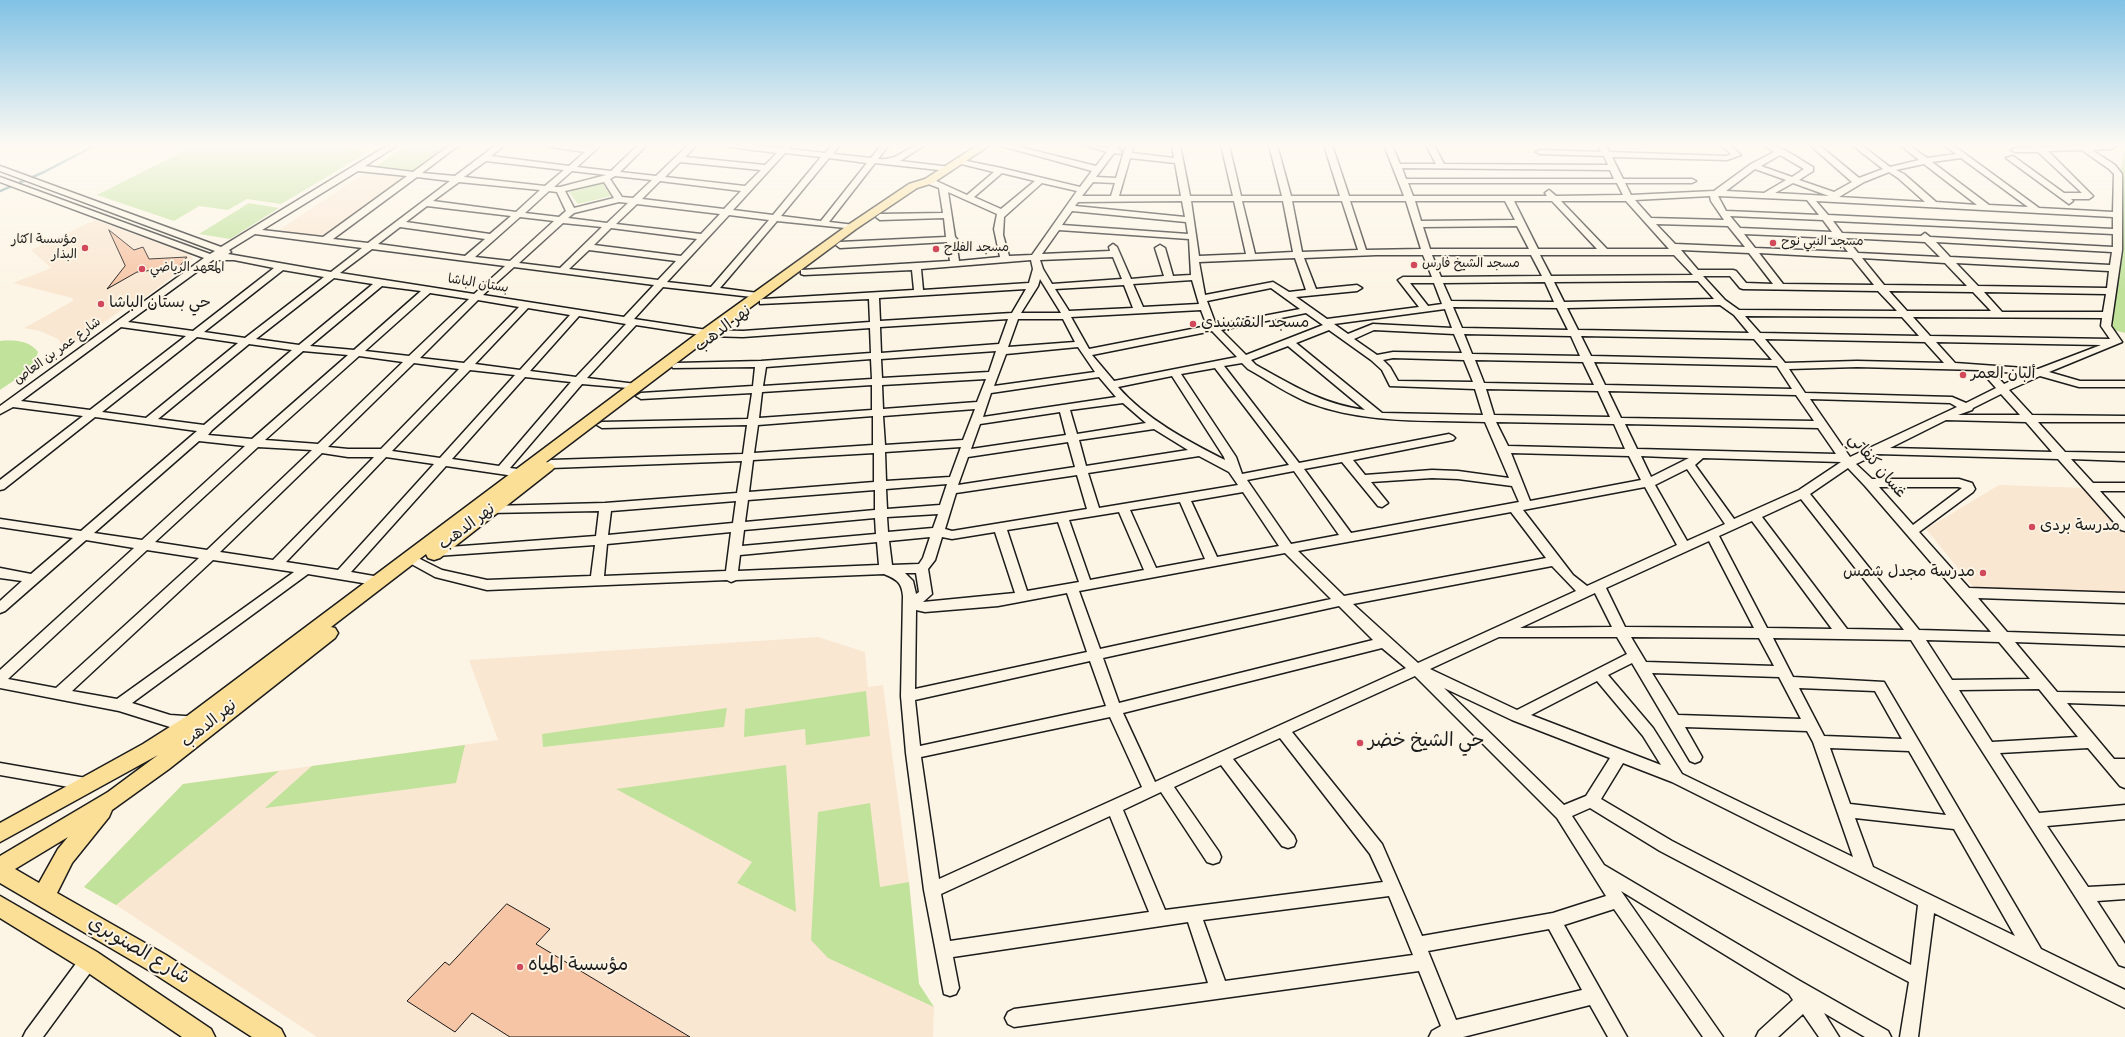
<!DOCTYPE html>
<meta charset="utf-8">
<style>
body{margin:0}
canvas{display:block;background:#fcf5e5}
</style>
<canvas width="2125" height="1037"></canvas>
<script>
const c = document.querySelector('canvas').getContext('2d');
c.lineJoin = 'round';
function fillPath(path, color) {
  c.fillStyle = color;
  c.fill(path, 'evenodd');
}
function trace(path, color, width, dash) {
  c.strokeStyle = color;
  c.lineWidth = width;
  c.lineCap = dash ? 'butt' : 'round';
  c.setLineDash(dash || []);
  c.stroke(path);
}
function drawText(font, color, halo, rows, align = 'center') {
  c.font = font + ' "Indie Flower","Playpen Sans Arabic",sans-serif';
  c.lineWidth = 4;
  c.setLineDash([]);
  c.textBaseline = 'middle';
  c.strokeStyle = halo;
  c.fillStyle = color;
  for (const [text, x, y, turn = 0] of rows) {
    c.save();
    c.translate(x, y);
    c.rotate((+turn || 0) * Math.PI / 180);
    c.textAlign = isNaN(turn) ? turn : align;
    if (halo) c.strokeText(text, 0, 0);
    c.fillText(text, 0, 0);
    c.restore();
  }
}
fillPath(new Path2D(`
 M366 172 408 177 324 236 279 230Z
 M95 220 189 254 193 258 188 265 140 301 135 300 65 351 58 339 40 331 24 328 73 301 72 298 13 283 51 268 31 250Z
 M1999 485 2087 488 2125 530V594L1974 588 1926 529Z
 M818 637 865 652 868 687 883 685 909 882 919 984 934 1007 933 1037H317L116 905 84 887 183 784 498 740 469 660Z`), '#fae7d2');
fillPath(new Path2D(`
 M146 145H342L367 153 281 204 247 199 228 210 199 206 174 221 97 195 184 151Z
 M407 145H450L414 171 375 167Z
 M2124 151H2125V333L2106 328 2114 247 2119 178Z
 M602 183 611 196 578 204 569 192Z
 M249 203 279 208 230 239 199 234Z
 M0 341C14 340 29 340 38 352 32 371 16 379 0 390Z
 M866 691 870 736 806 745 805 729 744 737 745 709Z
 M727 708 724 727 543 747 542 734Z
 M465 745 456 783 265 808 312 766Z
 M786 765 796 912 737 883 752 862 616 789Z
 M279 771 116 905 84 887 183 784Z
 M870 803 880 887 909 882 919 984 934 1007 828 958 811 940 818 812Z`), '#c1e29b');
trace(new Path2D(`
 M0 191 44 172 96 145`), '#5c8c92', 2.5);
const building = new Path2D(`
 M109 230 134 250 143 247 149 259 187 257 179 267 137 272 107 289 125 266Z
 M507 904 550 929 536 944 690 1037H510L472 1013 455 1032 407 1001 445 962 449 965Z`);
fillPath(building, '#f6c5a6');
trace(building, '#1c1c1c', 1);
const minor = new Path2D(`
 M388 145H398L365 166 413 172 450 145H459L422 173 455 176 496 145H505L491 156 569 166 585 152 550 147 546 145 590 147 592 145H601L577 167 611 171 638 145H647L620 172 656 176 688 145H697L685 157 765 165 777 153 729 147 725 145H752L781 148 784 145H792L789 149 825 153 832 145H840L833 154 871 158 881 145H889L878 159C901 161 904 145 925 145L900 161 951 167V171H948L875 163 829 222 855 225V229L777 221 720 288 758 293 763 296 761 298 663 287 634 319 707 330 743 331 870 322 869 299 760 304V300L763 299 914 290 912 270 804 275 801 274V270L950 261 947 242 840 248 836 245 840 242 946 237 944 218 880 220 876 217 880 214 943 213 939 188 926 183V179H932L967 195 994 172 957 163V159L1001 168 1080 187 1092 171 998 145H1012L1096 166 1107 152 1084 145 1110 148 1112 145H1120L1117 149 1121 150V154L1114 153 1096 177 1116 178 1126 145H1134L1132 153 1174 158 1172 145H1180L1190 196H1233L1221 145H1229L1241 196H1282L1269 145H1277L1291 196H1340L1324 145H1332L1349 196H1404L1384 145H1392L1400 164H1436L1426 145H1434L1444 164 1608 165 1604 156 1540 154 1536 152 1540 150 1601 152 1598 145H1606L1609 152 1727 156 1731 154 1721 145H1730L1741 155 1727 160 1612 157 1623 179H1692L1696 181 1692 183H1625L1631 195 1714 191 1751 164 1774 152 1764 145C1782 145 1797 158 1813 167V171L1799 180 1834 192 1852 182 1810 145H1819L1859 178 1883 169 1852 145H1861L1890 167 1919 160 1900 145H1909L1927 158 1956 154 1944 145H1953L2039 208 2113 212 2114 174 2109 169 2082 150 2048 151 2093 196 2089 199H2071L2073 201 2069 204 2006 158 2013 156 2064 193H2082L2038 152H2015L2011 150 2015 148 2032 147 2030 145 2042 147 2118 145 2111 149 2092 150 2115 165 2122 174V250L2111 326 2122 342 2049 372 2080 381H2125V387H2079L2040 376 2009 390 2032 415 2125 416V422H2038L2065 452 2125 453V461L2071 459 2093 483H2125V491H2100L2125 519V531L2121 530 2058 459 1877 454 1856 464 1872 479H1959L1972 483 1975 489 1973 492 1919 532 1969 588 2125 593V603L1978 598 2007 632 2125 636V646L2015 642 2057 692 2125 693V705L2067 703 2114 759H2125V788L2120 786 2088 748 2000 753 2039 813 2125 805V819L2047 826 2088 887 2125 885V899L2097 901 2125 944V967L2119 965 1911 640 1773 638 1793 677 1884 682 2041 949 2125 990V1008L1934 913 1918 1037H1900L1909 982 1660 851 1590 808 1572 816 1604 865 1800 981 1888 1031 1891 1037H1865L1824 1013 1839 1037H1819L1803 1014 1778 1037H1756L1759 1031 1793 1000 1789 994 1621 891 1723 1037H1703L1614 909 1564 925 1627 1037H1608L1590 1005 1463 1037H1429L1432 1031 1441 1026 1419 971 1014 1027 1008 1024 1005 1018 1008 1012 1014 1009 1208 983 1188 922 953 957 959 988 956 994 950 996 944 994 924 890 906 753 901 696 903 596C902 582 896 579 884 574L736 580 731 582 727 580 487 590 435 577 406 561 404 558 410 554 442 570 487 580 591 576 595 545 436 556 430 552 436 548 596 536 599 511 488 513 486 510 492 506 605 503 737 493 742 461 551 468 545 464 551 460 743 454 747 425 602 428 597 425 602 422 748 419 752 393 641 399 636 396 641 393 753 386 755 367 673 368 672 366 677 363 761 361 871 353 870 328 743 337 707 336 636 325 587 378 636 384 640 385 641 387 640 389 582 384 510 468 525 470 527 473 525 476 521 477 446 466 351 572 385 578 387 581 385 584 381 586 308 574 132 703 170 715 199 717 201 721 199 725 170 727 119 711 0 688V670L134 548 86 540 5 611 0 613V601L22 581 0 578V568L31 574 73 538 0 527V519L81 531 197 431 95 417 4 489 0 490V480L83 416 13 407 0 414V406L204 258 0 182V177L210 254 215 251 0 171V166L221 247ZM785 153 821 157 773 215 733 210ZM1780 155 1804 169 1792 177 1761 166ZM829 158 867 163 821 221 781 216ZM1130 158 1175 163 1181 196H1119ZM1961 158 2028 207 1989 205 1932 162ZM486 161 564 170 545 186 464 177ZM680 162 761 170 745 186 665 177ZM1924 164 1977 205 1936 202 1904 174 1896 170ZM1402 168 1610 170 1614 179H1406ZM1755 169 1786 180 1764 193 1726 191ZM358 171 407 176 323 237 262 230ZM572 171 606 175 560 187H554ZM1889 172 1898 178 1925 202 1839 197 1864 182ZM1002 173 1035 181 1001 209 974 197ZM615 176 652 180 633 198 622 197 610 179ZM417 177 450 181 368 243 333 239ZM660 181 741 191 724 209 642 199ZM459 182 540 190 516 212 433 201ZM604 182 614 198 574 208 565 191ZM1093 182 1115 183 1111 196H1082ZM1042 183 1077 191 1032 255 1009 256 1003 235 1004 217ZM1408 183H1617L1623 195 1556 196 1549 190 1545 193 1547 196H1413ZM1793 183 1829 196 1775 193ZM549 191 557 192 566 211 559 217 525 213ZM948 192 997 214 994 229 1000 257 959 261 956 241 957 239 955 237ZM1710 196 1711 201 1724 220 1651 218 1635 200ZM1718 196 1807 200 1819 215 1726 211ZM1182 201 1185 217 1075 206 1078 202ZM1191 201H1234L1246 254 1199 256ZM1242 201H1283L1293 252 1255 254ZM1292 201H1342L1358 250 1302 252ZM1350 201H1406L1421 249 1366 250ZM1415 201H1505L1515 220 1421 221ZM1514 201H1552L1597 249H1538ZM1561 201H1626L1669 249H1607ZM1816 201 2113 217V229L1828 215ZM619 202 628 203 607 223 568 218 574 213ZM637 204 720 214 701 234 616 224ZM427 206 511 216 490 234 406 222ZM1072 211 1186 222 1188 234 1062 225ZM729 215 769 220 711 287 667 282ZM1730 216 1823 220 1832 232 1740 228ZM520 217 554 221 510 261 475 257ZM1833 221 2113 234V247L1930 237 1925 233 1921 236 1842 233ZM563 223 602 227 560 268 519 263ZM1656 224 1728 226 1745 247 1675 244ZM1517 226 1529 249H1430L1423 227ZM400 227 485 239 465 256 378 244ZM611 228 697 239 681 256 594 245ZM1059 230 1189 239 1191 275 1173 276 1165 248 1160 245 1155 248 1164 276 1131 279 1117 247 1113 244 1109 247 1110 251 1042 254ZM255 234 362 248 331 272 228 254 231 252 229 250ZM1744 234 1837 238 1848 252 1755 248ZM1846 238 1925 242 1940 257 1858 253ZM1936 242 2112 252 2110 265 1950 257ZM372 249 505 266 474 294 340 273ZM589 250 676 261 658 280 569 269ZM1681 250 1749 253 1773 284 1746 283 1736 271 1733 270H1698ZM1759 253 1852 258 1874 285 1783 284ZM1376 255H1423L1432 277H1403L1398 280 1419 307 1327 319 1296 297 1357 291 1362 288 1357 285 1316 289 1304 258ZM1432 255H1531L1542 276 1441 277ZM1540 255H1674L1693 275 1551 276ZM1113 257 1122 279 1052 284 1043 269 1040 260ZM1295 258 1306 290 1289 292 1273 282 1205 295 1199 262ZM1862 258 1945 263 1967 286 1884 285ZM213 260H234L274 268 193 331 128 322ZM1031 260 1033 269 1029 283 923 290 921 269ZM1956 263 2109 271 2107 288 1978 286ZM514 267 654 285 624 317 483 295ZM283 270 324 277 245 338 204 332ZM1703 276H1730L1740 288 1743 289 1878 291 1897 311 1739 310 1725 300ZM334 278 373 284 299 345 256 339ZM1040 279 1061 313H1021L1038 286ZM1192 280 1199 304 1143 307 1133 284ZM1698 281 1714 299 1564 302 1554 282ZM1545 282 1554 302 1451 301 1443 283ZM1410 283H1434L1442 304 1428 306ZM1124 285 1133 308 1069 311 1055 289ZM382 286 421 291 354 350 310 346ZM1271 288 1300 309 1216 325 1207 301ZM1026 289 1012 313 880 321 879 298ZM1889 291 1973 292 1991 311H1907ZM1984 292 2106 294 2103 312H2002ZM430 293 469 299 409 356 365 351ZM478 300 519 307 464 363 420 358ZM1720 305 1734 315 1749 333 1578 330 1567 308ZM1453 307 1557 308 1568 330 1462 328ZM528 308 570 315 520 370 475 364ZM1445 309 1452 328 1373 324 1348 334 1334 324ZM1201 310 1207 326 1089 349 1071 317ZM1306 313 1323 325 1246 355 1221 330ZM579 316 626 324 576 377 530 371ZM1745 316 1902 317 1919 336 1760 333ZM1913 317 2102 318 2101 326 2110 339 1930 336ZM1008 319 999 344 881 353 880 327ZM1018 319H1063L1075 342 1008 347ZM121 327 186 336 90 410 21 401ZM1329 330 1371 360 1382 370 1390 386 1475 389 1483 415 1382 413 1296 343ZM1374 330 1454 334 1462 353 1393 352 1377 355 1354 339ZM1212 331 1237 357 1114 381 1092 355ZM1464 334 1571 336 1580 356 1472 354ZM1581 336 1754 339 1772 360 1591 356ZM197 337 238 343 146 418 102 412ZM1765 339 1925 342 1944 363 1857 361 1785 363ZM1936 342 2101 345 2038 369 1955 363ZM249 344 292 350 204 425 158 419ZM1288 346 1365 410C1322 404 1294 386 1256 365L1251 360ZM1078 347 1095 372 994 386 1006 354ZM303 351 348 355 252 439 208 435 212 430ZM996 351 989 372 882 378 881 359ZM359 356 403 362 318 444 265 440ZM1393 358 1464 360 1473 382 1398 381 1390 367 1383 360ZM871 359 872 379 763 386 766 367ZM1475 360 1583 362 1594 385 1484 383ZM1594 362 1777 366 1792 389 1605 385ZM414 363 459 369 381 449H348L328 447ZM1242 363 1248 369C1268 380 1289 395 1310 403 1366 424 1426 420 1485 422L1509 478 1458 471 1432 470 1365 475 1353 460 1453 440 1455 438 1453 436 1449 434 1299 463 1224 366ZM1857 367 1980 370 1996 388 1966 403 1952 397 1805 393 1789 369ZM1215 368 1289 465 1242 474 1236 457 1181 374ZM470 370 515 375 440 458 392 451ZM1992 371 2026 374 2004 384ZM1172 376 1224 457 1225 460C1187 441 1146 419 1118 387ZM525 377 571 382 499 466 452 459ZM1099 377 1116 397 983 417 991 393ZM986 379 977 402 883 409 882 385ZM872 385V410L759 418 762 392ZM1486 389 1598 391 1610 417 1494 415ZM1608 391 1796 395 1814 421 1621 418ZM2001 394 2020 415H1958L1972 410 1973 408ZM1810 399 1950 403 1957 407 1850 457ZM1123 403 1146 423 1077 434 1070 410ZM975 409 963 440 885 445 883 416ZM1060 412 1066 435 971 449 980 424ZM873 416V445L754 453 758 425ZM1946 420 2026 422 2052 452 1890 448ZM1496 422 1614 424 1625 449 1508 446ZM1625 424 1818 428 1836 454 1637 449ZM1154 429 1188 450 1086 466 1079 440ZM199 441 245 446 142 540 94 533ZM1068 442 1075 467 958 485 968 457ZM258 447 312 450 207 550 155 542ZM961 447 950 477 886 481 885 452ZM322 453 348 457H374L273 560 220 552ZM874 453V482L749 492 753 460ZM1511 453 1629 456 1641 480 1530 501ZM1199 456 1229 472 1238 485 1099 508 1088 473ZM1641 456 1689 458 1651 477ZM386 457 434 464 338 570 286 562ZM1703 458 1841 462 1799 490 1734 519 1695 465ZM1342 462 1378 506 1382 507 1388 503 1371 482 1432 478 1458 479 1512 486 1519 502 1351 533 1304 469ZM1848 468 1865 486 1991 632 1919 630 1810 494ZM1687 469 1725 524 1687 541 1655 485ZM1294 471 1339 535 1291 544 1247 480ZM1077 475 1087 509 952 531 945 529 956 493ZM947 484 940 505 887 509 886 489ZM1645 487 1677 545 1587 586 1573 575 1523 510ZM1879 487H1958L1962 488 1913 525ZM875 490V510L745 522 748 500ZM1243 492 1279 546 1217 557 1191 501ZM1801 499 1904 630 1847 629 1762 517ZM736 501 733 523 608 535 611 511ZM1180 502 1205 559 1156 568 1130 510ZM1119 512 1144 570 1090 580 1069 520ZM1511 512 1546 558 1344 596 1298 551ZM938 514 933 528 888 532 887 517ZM875 518 876 534 742 546 744 530ZM1752 521 1832 629 1767 628 1719 536ZM1058 522 1079 582 1027 591 1007 530ZM731 532 726 571 604 576 607 544ZM995 532 1015 593 923 602 932 594 928 569 935 560 942 537 952 539ZM930 537 923 558 919 564 892 565 889 541ZM1709 541 1754 628 1625 627 1606 588ZM877 542 879 565 738 571 740 555ZM147 550 199 558 56 688 8 679ZM1285 553 1331 599 1100 649 1079 591ZM213 560 294 572 117 699 72 691ZM1552 566 1576 591 1418 663 1353 604ZM905 573H916L919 592 916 594 913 581ZM1067 593 1087 652 915 689 916 610 925 612 998 606ZM1595 593 1612 627 1520 628ZM1339 606 1373 640 1119 703 1103 658ZM1499 637H1617L1627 654 1517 710 1430 669ZM1631 637 1759 638 1774 666 1646 662ZM1926 640 1999 642 2030 679 1952 680ZM1382 648 1406 668 1155 782 1123 713ZM1090 661 1106 706 920 746 915 700ZM1632 663 1690 761 1695 763 1700 761 1702 757 1685 727 1807 731 1813 742 1853 857 1682 774 1653 728 1608 675ZM1652 673 1779 677 1801 719 1678 715ZM1415 676 1557 818 1606 896 1553 913 1422 936 1382 844 1292 732ZM1597 681 1643 736 1661 765 1531 715ZM1444 688 1512 720 1610 758 1586 796 1564 805ZM1799 688 1875 691 1902 739 1824 736ZM2039 689 2078 737 1992 742 1959 690ZM1110 717 1142 787 939 879 921 757ZM1280 738 1370 854 1383 882 1165 910 1123 810 1161 792 1207 862 1213 864 1219 862 1221 857 1219 852 1174 787 1221 765 1282 846 1288 848 1294 846 1296 841 1294 836 1233 759ZM1830 748 1909 751 1946 815 1850 804ZM1623 763 1672 782 1918 905 1911 965 1672 841 1601 799ZM1110 816 1149 912 950 941 941 894ZM1855 818 1954 829 2015 936 1873 867ZM1389 896 1413 955 1225 981 1203 920ZM1549 929 1582 990 1456 1020 1428 951Z
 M0 763 86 778 91 780 93 784 91 788 86 790 0 775Z
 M89 952 95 954 97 960 95 966 43 1037H23L26 1031 83 954Z`);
const major = new Path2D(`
 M978 145H990L933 183 917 188 856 229 712 336 546 462 552 464 555 467 552 470 440 558 434 560 428 558 426 554 331 627 335 628 338 633 335 638 169 769 112 810 109 817 72 863 57 893 166 955 281 1029 285 1037H252L150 971 0 883V856L108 792 158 755 0 842V823L143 744 187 716 702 330 848 225 909 184 925 179ZM68 837 58 849 39 883 15 869Z
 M0 896 97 952 211 1029 215 1037H182L81 968 0 918Z`);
trace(minor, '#1c1c1c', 3);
trace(major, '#1c1c1c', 3);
fillPath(minor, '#fcf5e5');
fillPath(major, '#fbdf96');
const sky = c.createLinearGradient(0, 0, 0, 290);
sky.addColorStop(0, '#81c2e5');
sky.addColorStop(0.5, '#fefaf3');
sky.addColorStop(1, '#fefaf300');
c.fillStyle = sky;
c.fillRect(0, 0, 2125, 290);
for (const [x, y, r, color] of [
 [1773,243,4,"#d1495b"],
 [85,248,4,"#d1495b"],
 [936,249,4,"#d1495b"],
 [1414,265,4,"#d1495b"],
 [142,269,4,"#d1495b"],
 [101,304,4,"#d1495b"],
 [1193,324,4,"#d1495b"],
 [1963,375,4,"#d1495b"],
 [2032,527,4,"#d1495b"],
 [1983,573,4,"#d1495b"],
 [1360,743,4,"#d1495b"],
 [520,967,4,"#d1495b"]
]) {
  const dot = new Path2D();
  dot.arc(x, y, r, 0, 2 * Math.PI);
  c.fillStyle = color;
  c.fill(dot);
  trace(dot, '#fcf5e5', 1.5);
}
drawText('13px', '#1c1c1c', '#fcf5e5', [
 ["مؤسسة اكثار",77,241,"right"],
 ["البذار",77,256,"right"],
 ["مسجد النبي نوح",1781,243],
 ["مسجد الفلاح",944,249],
 ["مسجد الشيخ فارس",1422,265],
 ["المعهد الرياضي",150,269]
], 'left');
drawText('13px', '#1c1c1c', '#fcf5e5', [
 ["بستان الباشا",478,285,9],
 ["شارع عمر بن العاص",58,352,-36]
]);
drawText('16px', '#1c1c1c', '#fcf5e5', [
 ["حي بستان الباشا",109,304],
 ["مسجد النقشبندي",1201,324],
 ["ألبان العمر",1971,375],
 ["مدرسة بردى",2040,527],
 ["مدرسة مجدل شمس",1975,573,"right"]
], 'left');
drawText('16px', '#1c1c1c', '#fcf5e5', [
 ["نهر الدهب",724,330,-37],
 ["غسان كنفاتي",1876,467,49],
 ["نهر الدهب",468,528,-37],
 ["نهر الدهب",210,725,-39]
]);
drawText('19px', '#1c1c1c', '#fcf5e5', [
 ["حي الشيخ خضر",1368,743],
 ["مؤسسة المياه",528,967]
], 'left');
drawText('19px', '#1c1c1c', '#fcf5e5', [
 ["شارع الصنوبري",138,952,31]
]);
</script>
